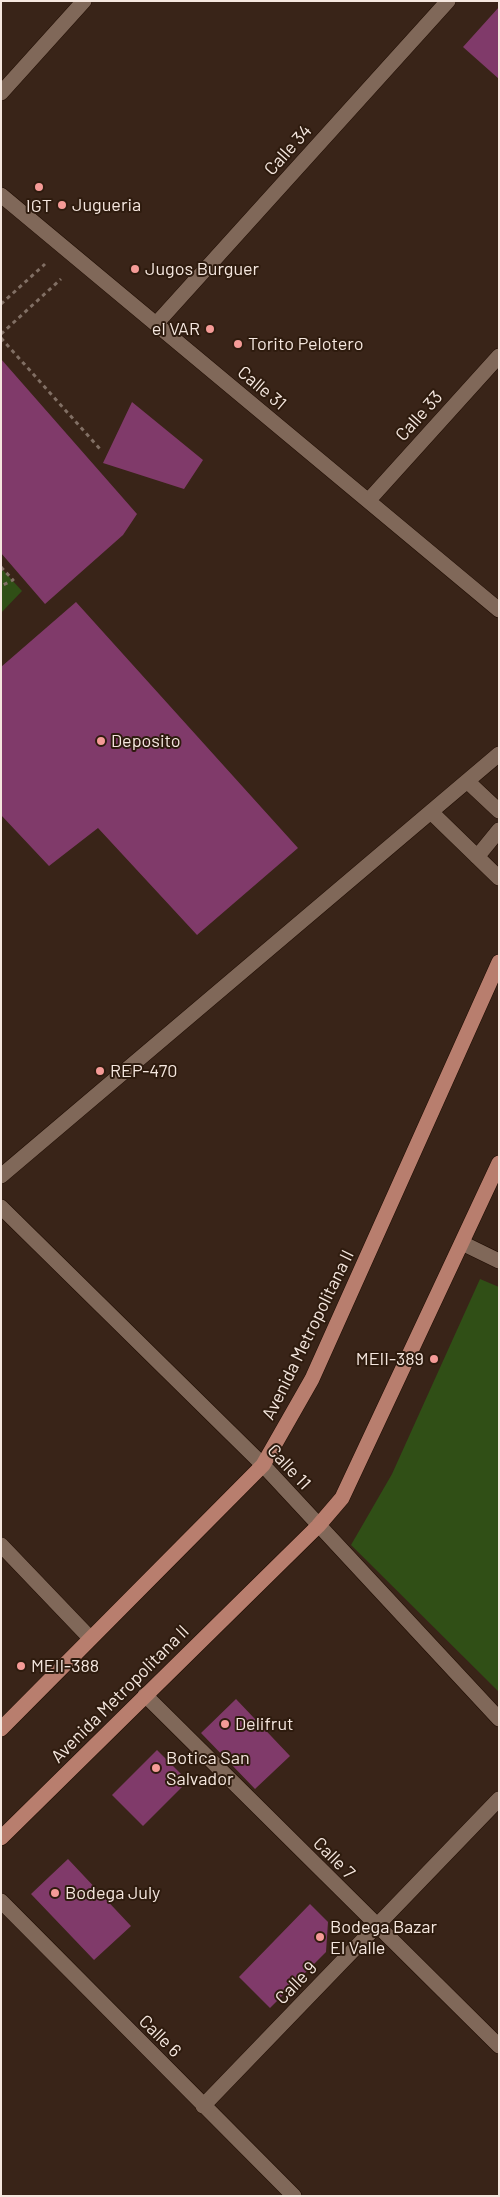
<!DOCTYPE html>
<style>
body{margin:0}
#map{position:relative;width:500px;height:2197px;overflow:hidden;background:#392418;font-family:Barlow,sans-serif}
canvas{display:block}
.frame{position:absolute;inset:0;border:2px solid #f5e7df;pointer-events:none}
</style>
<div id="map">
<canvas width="500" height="2197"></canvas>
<div class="frame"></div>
</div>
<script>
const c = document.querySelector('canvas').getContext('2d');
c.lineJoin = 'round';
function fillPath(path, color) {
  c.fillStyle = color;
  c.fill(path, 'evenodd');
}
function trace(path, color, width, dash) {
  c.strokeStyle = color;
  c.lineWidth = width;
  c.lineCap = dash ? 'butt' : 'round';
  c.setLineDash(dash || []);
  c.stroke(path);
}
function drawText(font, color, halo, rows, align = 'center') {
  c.font = font + ' Barlow,sans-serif';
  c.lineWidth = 4;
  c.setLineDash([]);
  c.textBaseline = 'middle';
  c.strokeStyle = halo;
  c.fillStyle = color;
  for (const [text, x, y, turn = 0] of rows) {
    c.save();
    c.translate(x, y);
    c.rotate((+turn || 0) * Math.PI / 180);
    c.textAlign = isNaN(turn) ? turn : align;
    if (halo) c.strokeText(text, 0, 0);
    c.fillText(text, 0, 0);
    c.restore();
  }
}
fillPath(new Path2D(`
 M1 568 22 591 1 613Z
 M480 1279 499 1287V1692L351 1545 392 1474Z`), '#304f16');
fillPath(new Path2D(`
 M499 7V79L463 47Z
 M1 359 137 514 123 535 45 604 1 553Z
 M132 402 203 460 184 489 103 463Z
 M76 602 298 848 197 935 98 828 49 866 1 815V667Z
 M236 1699 290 1756 255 1789 201 1733Z
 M157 1750 188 1781 143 1826 112 1795Z
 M68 1859 131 1926 94 1960 31 1894Z
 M310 1904 328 1922 326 1952 270 2008 239 1977Z`), '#803a6a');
const minor = new Path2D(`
 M1 93 84 1
 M1 195 499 610
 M156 324 448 1
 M368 501 499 356
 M467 781 499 811
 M431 812 499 878
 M477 857 499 830
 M1 1176 499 754
 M1 1207 263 1465 499 1719
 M462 1243 499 1261
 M1 1545 90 1638
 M145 1695 499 2046
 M1 1901 294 2196
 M203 2106 499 1799`);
const major = new Path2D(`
 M1 1729 263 1465 312 1379 499 962
 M1 1838 318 1526 342 1498 499 1163`);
trace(minor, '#1f0d03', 16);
trace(major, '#1f0d03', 16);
trace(new Path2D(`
 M1 304 45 264
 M1 334 61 279
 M1 338 100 449
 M1 567 13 580 1 586`), '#816f64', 3, [4, 4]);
trace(minor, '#806859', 15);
trace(major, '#b87e6e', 15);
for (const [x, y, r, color] of [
 [39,187,5,"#f59b97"],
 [62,205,5,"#f59b97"],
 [135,269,5,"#f59b97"],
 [210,329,5,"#f59b97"],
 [238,344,5,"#f59b97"],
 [101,741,5,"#f59b97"],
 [100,1071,5,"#f59b97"],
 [434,1359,5,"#f59b97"],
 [21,1666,5,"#f59b97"],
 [225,1724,5,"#f59b97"],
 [156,1768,5,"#f59b97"],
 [55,1893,5,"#f59b97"],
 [320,1937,5,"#f59b97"]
]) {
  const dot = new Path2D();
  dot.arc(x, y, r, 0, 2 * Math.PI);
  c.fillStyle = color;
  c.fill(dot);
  trace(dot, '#2e1b0e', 2);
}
drawText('18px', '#f5e7df', '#2e1b0e', [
 ["Calle 34",288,150,-48],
 ["Calle 31",262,388,40],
 ["Calle 33",419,416,-48],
 ["Avenida Metropolitana II",308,1335,-64],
 ["Calle 11",289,1467,47],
 ["Avenida Metropolitana II",120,1694,-45],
 ["Calle 7",334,1858,45],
 ["Calle 9",296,1983,-46],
 ["Calle 6",160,2036,45]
]);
drawText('18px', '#f5e7df', '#2e1b0e', [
 ["Jugueria",72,205],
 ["IGT",39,206,"center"],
 ["Jugos Burguer",145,269],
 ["el VAR",200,329,"right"],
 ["Torito Pelotero",248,344],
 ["Deposito",111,741],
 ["REP-470",110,1071],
 ["MEII-389",424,1359,"right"],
 ["MEII-388",31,1666],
 ["Delifrut",235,1724],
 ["Botica San",166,1758],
 ["Salvador",166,1779],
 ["Bodega July",65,1893],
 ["Bodega Bazar",330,1927],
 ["El Valle",330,1948]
], 'left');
</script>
